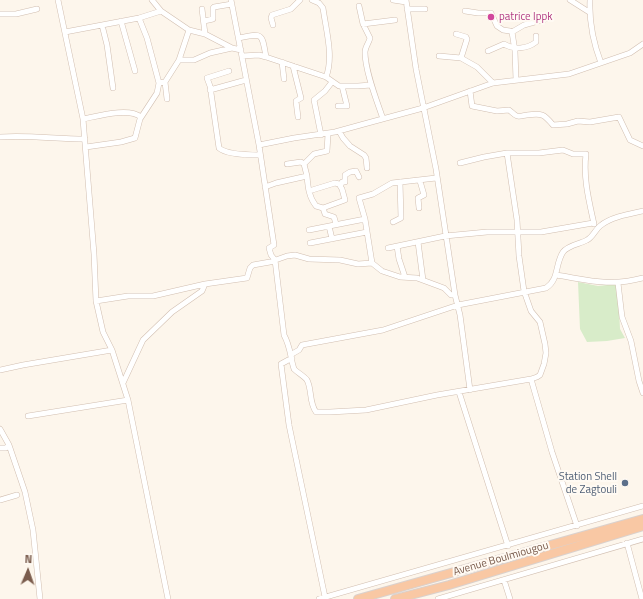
<!DOCTYPE html>
<style>
body{margin:0}
#map{position:relative;width:643px;height:599px;overflow:hidden;background:#fdf6ec;font-family:"Titillium Web",sans-serif}
canvas{display:block}
.north{position:absolute;left:8px;top:551px;width:40px;height:40px;-webkit-text-stroke:3px #fffaf3;paint-order:stroke;rotate:2deg;font-size:11px;font-weight:700;line-height:16px;text-align:center;color:#7a5c4d}
.north::after{content:'';display:block;margin:auto;width:14px;height:18px;background:#7a5c4d;clip-path:polygon(50% 0,100% 100%,50% 72%,0 100%)}
</style>
<div id="map">
<canvas width="643" height="599"></canvas>
<div class="north">N</div>
</div>
<script>
const c = document.querySelector('canvas').getContext('2d');
c.lineJoin = 'round';
function fillPath(path, color) {
  c.fillStyle = color;
  c.fill(path, 'evenodd');
}
function trace(path, color, width, dash) {
  c.strokeStyle = color;
  c.lineWidth = width;
  c.lineCap = dash ? 'butt' : 'round';
  c.setLineDash(dash || []);
  c.stroke(path);
}
function drawText(font, color, halo, rows, align = 'center') {
  c.font = font + ' "Titillium Web",sans-serif';
  c.lineWidth = 4;
  c.setLineDash([]);
  c.textBaseline = 'middle';
  c.strokeStyle = halo;
  c.fillStyle = color;
  for (const [text, x, y, turn = 0] of rows) {
    c.save();
    c.translate(x, y);
    c.rotate((+turn || 0) * Math.PI / 180);
    c.textAlign = isNaN(turn) ? turn : align;
    if (halo) c.strokeText(text, 0, 0);
    c.fillText(text, 0, 0);
    c.restore();
  }
}
fillPath(new Path2D(`
 M578 282 598 286 616 284 618 288 620 329 625 338 607 341 587 342 580 329Z`), '#d8ecc9');
const minor = new Path2D(`
 M58 0 83 119 94 254 96 301 103 332 112 350 128 400 168 599
 M152 0 161 11
 M231 0 259 145 274 245 269 248 271 255 275 260 284 335C291 348 290 357 294 369 298 373 304 376 307 380 312 389 309 403 316 412H330L366 410 437 395 531 379 537 377 540 375 544 364 546 353 545 344 540 322 531 311 524 291 519 256 517 220 507 153
 M312 0 319 3 323 8C326 30 334 57 326 77
 M393 0 406 2
 M406 0 416 69 436 169 455 295 460 315 470 390
 M570 0 589 12
 M590 0C589 23 593 42 601 63
 M359 6 363 24 370 38C369 43 365 47 365 52 365 71 377 101 383 119
 M202 9 205 34
 M407 9H425
 M465 11 478 13H491L497 26 503 30 510 31 512 32 524 25 549 18
 M0 14H16L37 9
 M139 18 147 38 159 83
 M121 21 135 71
 M204 21 213 19V8L214 7 232 4
 M363 24 395 20
 M102 25 107 45 113 88
 M273 25 271 18 272 15 291 9 300 0
 M65 32 139 18 161 11 189 30 205 34 232 48 241 50
 M512 32 515 51 516 80
 M456 34 466 37 467 39 461 58
 M239 38C263 33 262 33 266 57
 M488 51 504 44C514 50 527 49 536 42V36
 M242 56 259 55 266 57 326 77 339 86H358L371 85
 M439 56 461 58 477 67 493 83
 M179 60H194L210 53 232 48
 M282 62 284 79
 M293 66 301 98 296 101 298 117
 M229 71 207 78 210 86 219 148C227 155 250 155 260 155
 M165 82 167 99
 M210 90 246 80
 M470 91 472 106 497 111 509 110C512 112 514 115 517 116 520 117 524 115 527 115 542 113 544 114 553 125L567 124 578 121 590 122 619 117 630 140 643 146
 M338 106H347L342 86
 M83 119C98 116 129 107 141 117
 M339 131 343 138 350 146 364 155 366 158 367 168
 M321 135 314 100 325 91 332 82
 M0 137C29 135 56 139 85 139
 M259 145 294 138 335 132 364 124 423 108 493 83 569 74 630 53 643 44
 M86 147 121 142 135 138 140 119 157 93 159 83 165 82 179 60 189 30
 M460 163 484 157 507 153H539L563 150 573 154H586C583 178 589 201 594 224
 M287 164 301 162 304 164
 M307 176 304 164 314 154 327 151 328 134
 M341 185 342 182H345V175L350 172 356 171 359 177
 M265 187 276 183 307 176C308 188 309 197 316 206L323 208 345 200 342 189 339 184 335 183 309 191
 M323 208 325 214 334 217 336 224
 M419 208 418 198 424 195 420 181
 M393 222 401 218 400 182
 M329 226 332 239
 M309 230 365 219
 M418 242 423 280
 M310 243 367 232
 M397 246 399 259 405 277
 M388 248 445 236 487 232H541L593 223
 M372 263 365 219 359 198 373 194 392 183 436 178
 M556 275C588 280 610 287 643 278
 M618 283 622 317 631 341 639 381 643 393
 M96 301 128 296H153L205 284 247 278 250 268 253 265 270 262 287 256 295 255 309 259 340 260 358 264 372 263 382 271 400 277 417 278 444 288 451 295H455
 M292 354 299 350 302 345 383 330 458 305 546 288C559 280 555 264 563 252 568 245 580 244 587 240 593 237 595 230 600 226 611 217 629 214 643 211
 M292 358 281 364 289 425 325 597
 M0 370 23 365 112 350
 M531 379 552 452 577 526
 M123 383 143 340 172 312 202 291 205 284
 M459 392 508 546
 M28 416 128 400
 M0 429 9 445 6 448H0
 M9 445 25 492 33 530 40 599
 M0 500 17 495
 M627 543 642 599
 M504 580 510 599
 M319 599 643 506
 M438 599 643 539`);
const trunk = new Path2D(`
 M358 599 643 519
 M395 599 449 585 643 526`);
trace(minor, '#d1beb0', 6);
trace(trunk, '#dad1cd', 10);
trace(minor, '#fff', 5);
trace(trunk, '#f9c8a4', 8);
for (const [x, y, r, color] of [
 [491,17,4,"#d1479c"],
 [625,483,4,"#5c6f8a"]
]) {
  const dot = new Path2D();
  dot.arc(x, y, r, 0, 2 * Math.PI);
  c.fillStyle = color;
  c.fill(dot);
  trace(dot, '#fffaf3', 1.5);
}
drawText('11px', '#b23c85', '#fffaf3', [
 ["patrice lppk",499,17]
], 'left');
drawText('11px', '#4e5e75', '#fffaf3', [
 ["Station Shell",617,477],
 ["de Zagtouli",617,490]
], 'right');
drawText('11px', '#7a5c4d', '#fffaf3', [
 ["Avenue Boulmiougou",501,559,-16]
]);
</script>
